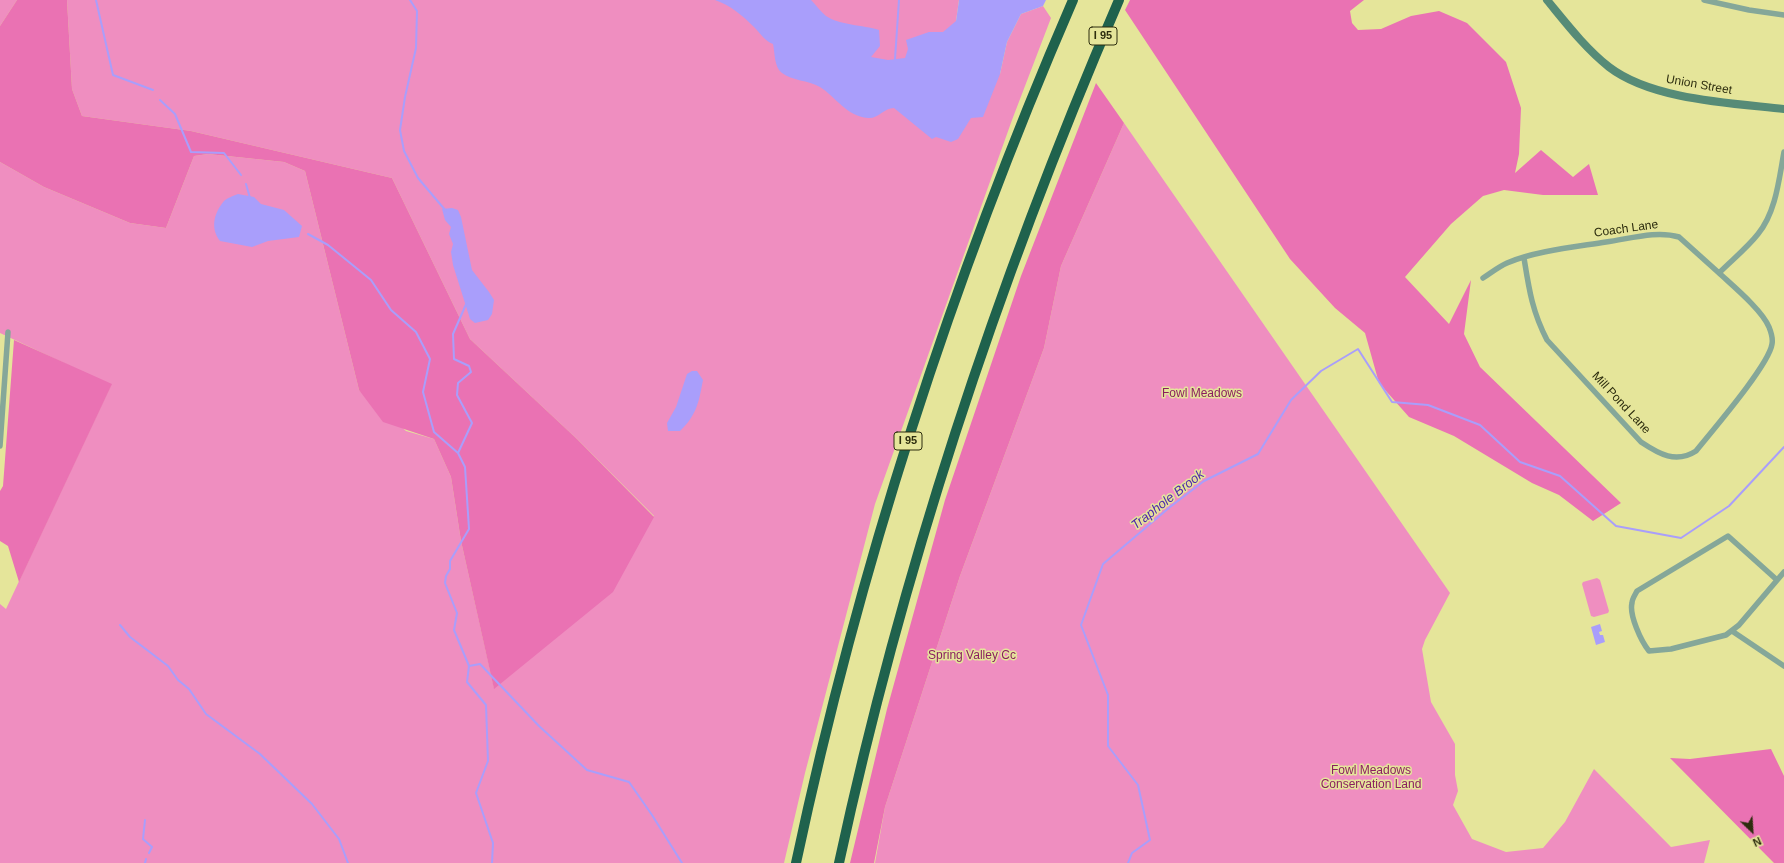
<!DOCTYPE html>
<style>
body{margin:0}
#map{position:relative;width:1784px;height:863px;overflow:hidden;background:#e5e59a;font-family:Helvetica,sans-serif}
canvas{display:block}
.north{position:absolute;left:1732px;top:811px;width:40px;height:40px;-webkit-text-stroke:3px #e5e59a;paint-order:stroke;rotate:155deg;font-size:11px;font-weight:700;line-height:16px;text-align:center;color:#2d2d0e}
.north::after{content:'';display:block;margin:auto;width:14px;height:18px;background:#2d2d0e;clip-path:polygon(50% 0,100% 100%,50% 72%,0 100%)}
</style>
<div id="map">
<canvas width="1784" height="863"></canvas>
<div class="north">N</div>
</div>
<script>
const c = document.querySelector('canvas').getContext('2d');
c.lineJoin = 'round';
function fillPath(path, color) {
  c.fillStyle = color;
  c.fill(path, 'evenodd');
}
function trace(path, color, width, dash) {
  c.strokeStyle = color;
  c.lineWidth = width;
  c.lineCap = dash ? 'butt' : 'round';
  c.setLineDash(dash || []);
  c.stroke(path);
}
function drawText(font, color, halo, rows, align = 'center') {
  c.font = font + ' Helvetica,sans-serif';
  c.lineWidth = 3;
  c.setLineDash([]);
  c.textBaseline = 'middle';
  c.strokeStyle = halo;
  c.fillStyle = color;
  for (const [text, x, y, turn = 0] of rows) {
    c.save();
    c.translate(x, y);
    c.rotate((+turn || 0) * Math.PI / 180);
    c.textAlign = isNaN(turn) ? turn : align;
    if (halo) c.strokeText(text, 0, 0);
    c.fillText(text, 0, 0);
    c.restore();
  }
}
fillPath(new Path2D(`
 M0 0H17L0 26Z
 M67 0H959L956 21 1000 74 1007 42 1021 14 1043 6 1051 18 1012 120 875 504 805 773 784 863H0V604L6 609 111 385 0 333V162L44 187 130 223 166 228 194 156 208 154 284 162 305 171 359 390 406 431 434 439 451 477 461 541 494 688 654 516 577 439 470 339 392 178 191 131 82 116 72 89Z
 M1124 123 1450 593 1425 640 1422 649 1431 702 1455 744V775L1458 791 1453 805 1472 839 1506 852 1543 848 1565 822 1594 769 1671 847 1710 840 1704 863H875L885 807 960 576 1044 348 1061 266Z
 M1597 578 1600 580 1609 611 1608 613 1594 617 1591 616 1582 584 1583 582Z`), '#ef8ec0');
fillPath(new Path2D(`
 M17 0H67L72 89 82 116 191 131 392 178 470 339 577 439 654 517 613 592 494 689 461 541 451 477 434 439 383 422 359 390 305 171 284 162 208 154 194 156 166 228 130 223 44 187 0 162V26Z
 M1130 0H1364L1350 11 1352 23 1358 30 1381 29 1411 16 1439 11 1467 23 1506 62 1521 108 1519 154 1515 173 1541 150 1573 177 1589 164 1598 195H1543L1504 190 1483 196 1451 224 1405 277 1449 324 1471 280 1464 334 1480 367 1621 503 1593 521 1559 495 1532 483 1454 436 1409 417 1379 383 1365 333 1335 308 1290 259 1125 10Z
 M1096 83 1124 123 1061 266 1044 348 960 576 885 807 874 863H850L887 709 945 500 1021 276Z
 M14 340 112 384 19 582 8 546 0 541V491L3 486Z
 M1771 749 1784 776V863H1774L1670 758 1690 759Z`), '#ea72b3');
fillPath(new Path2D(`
 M715 0H811C816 5 821 12 826 16 839 25 863 25 879 30L880 46 871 57 888 60 905 58 908 49 906 40 929 32H943L956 21 959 0H1046L1043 6 1021 14 1007 42 1000 74 983 117 971 118 958 139 951 142 936 137 932 139 894 108C884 108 878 119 868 118 846 116 836 97 820 87 808 80 792 81 782 73 774 67 775 53 773 44 765 41 760 33 754 27 743 16 730 5 715 0Z
 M238 194 254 197 261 204 284 210 302 226 299 237 268 241 252 247 220 241C210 228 214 213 224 201 227 198 233 196 238 194Z
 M452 208 458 210 461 217 472 270 489 292 494 300 492 314 488 320 475 323 470 319 453 265 451 252 453 244 449 234 451 227 445 220 442 209Z
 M692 371H697L703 380C699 401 697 415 680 431H668L667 423 676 407 687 374Z
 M1600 624 1602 631 1599 632 1600 635H1603L1605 642 1596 645 1591 627Z`), '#a99efb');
trace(new Path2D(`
 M96 0 113 75 153 90
 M410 0 417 11 416 48 405 97 400 130 404 151 418 178 446 211
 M895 59 899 0
 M160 100 175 114 191 152 224 153 241 175
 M246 184 250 198
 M308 234 328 245 371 280 391 310 416 332 430 359 423 392 434 432 458 453
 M467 302 453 334 454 359 469 366 471 372 458 383 457 395 472 423 458 453 465 467 469 529 450 561V569L446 576 445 583 457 613 454 630 469 666 467 682 486 705 488 761 476 793 493 843 492 863
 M120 625 130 637 168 666 178 680 189 689 206 714 260 754 312 804 339 839 348 863
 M469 666 480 664 539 726 587 770 629 782 652 815 682 863
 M145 820 143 839 152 847 149 853
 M145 863 146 859
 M1128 863 1132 853 1150 840 1138 785 1108 746V695L1081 625 1103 564 1170 507 1204 481 1258 454 1291 400 1321 371 1358 349 1392 402 1428 405 1480 425 1520 462 1560 476 1616 526 1681 538 1729 506 1784 447`), '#a99efb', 2);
trace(new Path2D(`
 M1704 0 1749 10 1784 15
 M1524 258C1529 289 1532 311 1547 340L1641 442C1659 454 1676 464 1696 451 1712 431 1769 365 1772 344 1773 339 1771 332 1769 327 1762 310 1733 286 1719 273
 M1483 278C1491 273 1498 267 1507 263 1535 251 1575 247 1606 242 1629 239 1656 230 1679 237L1719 273C1732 260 1747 248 1758 234 1776 212 1779 179 1784 152
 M0 446 8 332
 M1777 580 1728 536 1637 591C1635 595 1632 599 1632 603 1629 615 1641 641 1649 651L1671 649 1726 635 1739 625 1784 572
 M1732 631 1784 666`), '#85a799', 5.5);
trace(new Path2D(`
 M1547 0C1566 23 1585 48 1609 67 1652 100 1731 103 1784 109`), '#568b77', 8);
trace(new Path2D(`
 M796 863C859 567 953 277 1073 0
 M839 863C903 567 999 278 1119 0`), '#1f624d', 10);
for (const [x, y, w] of [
 [1103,36,28],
 [908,441,28]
]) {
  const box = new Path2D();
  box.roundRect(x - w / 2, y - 9, w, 18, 3);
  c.fillStyle = '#e5e59a';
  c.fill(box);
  trace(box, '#2d2d0e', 1);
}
drawText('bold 11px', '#2d2d0e', null, [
 ["I 95",1103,36],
 ["I 95",908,441]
]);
drawText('12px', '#2d2d0e', '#e5e59a', [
 ["Union Street",1699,85,10],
 ["Coach Lane",1626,229,-8],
 ["Mill Pond Lane",1621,403,47]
]);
drawText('12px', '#8a1e60', '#e5e59a', [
 ["Fowl Meadows",1202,394],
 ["Spring Valley Cc",972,656],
 ["Fowl Meadows",1371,771],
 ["Conservation Land",1371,785]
]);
drawText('italic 13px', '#4f27ad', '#e5e59a', [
 ["Traphole Brook",1168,500,-38]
]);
</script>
